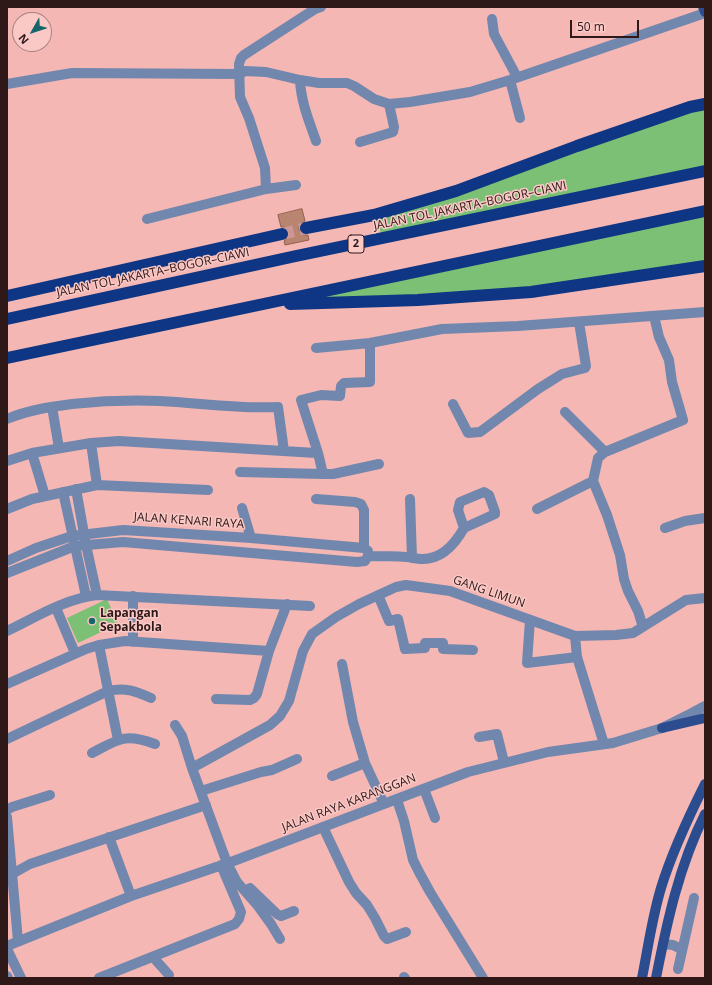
<!DOCTYPE html>
<meta charset="utf-8">
<style>
body{margin:0}
#map{position:relative;width:712px;height:985px;overflow:hidden;background:#f4b7b4;font-family:"Open Sans",sans-serif}
canvas{display:block}
.frame{position:absolute;inset:0;border:8px solid #2e1818;pointer-events:none}
.north{position:absolute;left:12px;top:12px;width:40px;height:40px;box-sizing:border-box;background:#fac8c5;border:1px solid #a88280;border-radius:50%;rotate:231deg;font-size:11px;font-weight:700;line-height:16px;text-align:center;color:#2e1818}
.north::after{content:'';display:block;margin:auto;width:14px;height:18px;background:#16656a;clip-path:polygon(50% 0,100% 100%,50% 72%,0 100%)}
.scale{position:absolute;left:570px;top:20px;width:69px;height:18px;box-sizing:border-box;border:2px solid #2e1818;border-top:0;padding-left:5px;font-size:12px;line-height:14px;white-space:nowrap;color:#2e1818;-webkit-text-stroke:3px #fac8c5;paint-order:stroke}
</style>
<div id="map">
<canvas width="712" height="985"></canvas>
<div class="frame"></div>
<div class="north">N</div>
<div class="scale">50 m</div>
</div>
<script>
const c = document.querySelector('canvas').getContext('2d');
c.lineJoin = 'round';
function fillPath(path, color) {
  c.fillStyle = color;
  c.fill(path, 'evenodd');
}
function trace(path, color, width, dash) {
  c.strokeStyle = color;
  c.lineWidth = width;
  c.lineCap = dash ? 'butt' : 'round';
  c.setLineDash(dash || []);
  c.stroke(path);
}
function drawText(font, color, halo, rows, align = 'center') {
  c.font = font + ' "Open Sans",sans-serif';
  c.lineWidth = 3;
  c.setLineDash([]);
  c.textBaseline = 'middle';
  c.strokeStyle = halo;
  c.fillStyle = color;
  for (const [text, x, y, turn = 0] of rows) {
    c.save();
    c.translate(x, y);
    c.rotate((+turn || 0) * Math.PI / 180);
    c.textAlign = isNaN(turn) ? turn : align;
    if (halo) c.strokeText(text, 0, 0);
    c.fillText(text, 0, 0);
    c.restore();
  }
}
fillPath(new Path2D(`
 M705 104V171L383 238 374 215Z
 M705 211V266L531 292 256 306Z
 M107 599 118 624 78 643 67 618Z`), '#7bc074');
const building = new Path2D(`
 M302 209 305 221 299 225V230L303 235H308L309 240 285 245 284 241 289 237V232L285 227H281L278 215Z`);
fillPath(building, '#b98470');
trace(building, '#92604d', 1);
trace(new Path2D(`
 M282 234 306 228`), '#cc9795', 12, [12, 6]);
trace(new Path2D(`
 M492 19 494 34 517 77
 M300 80C301 102 309 121 316 141
 M510 80 520 118
 M7 84 72 73 240 74 245 71 266 72 300 80 319 83H347L354 86 374 99 389 104 410 102 470 92 510 80 705 13
 M360 142 393 132 394 127 389 104
 M266 189 265 168 249 118 240 97 239 64 241 58 244 55 315 9 321 7
 M147 219 266 189 296 185
 M370 343V382L344 383 341 386 340 396 321 395 301 400 318 453 323 474H333L379 464
 M316 348 370 343 442 329 518 326 705 312
 M453 404 468 433 480 432 538 389 562 374 585 368 586 366 579 322
 M52 407 59 448
 M565 412 605 452
 M7 419C28 410 50 407 72 404 101 401 131 400 160 401 200 403 239 409 278 407L284 451
 M91 443 97 485
 M32 453 45 496
 M7 461 32 453 91 443 119 441 316 453
 M240 472 323 474
 M76 489 86 545 97 595
 M63 492 86 596
 M484 492 489 495 495 512V514L464 528 458 510 460 502Z
 M316 499 355 502 361 504 364 510V548
 M410 499 412 558
 M242 508 251 538
 M7 509 32 499 97 485 208 490
 M537 509 593 481
 M665 528 685 521 705 518
 M368 556C381 556 393 556 406 557 411 557 416 559 421 559 442 560 455 544 464 528
 M7 561 36 548 72 536 123 530 251 538 364 548 368 551V556L365 561 357 562 123 542 75 546 7 573
 M378 595 389 621 398 619 405 649 425 648V643H443V649L473 650
 M56 608 75 653
 M530 620 527 663 577 657
 M643 627 638 611 628 591 624 579 620 555 607 515 593 481 598 458 605 452 683 420 672 382 669 360 659 337 654 316
 M7 631C34 618 67 598 97 595L310 606
 M575 636 577 657 604 744
 M133 642V596
 M99 645 118 740
 M342 664 353 722 365 763 384 804
 M7 684 86 649 99 645 125 641 269 651
 M216 699 250 700 254 698 257 694 269 651 287 604
 M175 725 182 736 192 768 227 863 237 882 258 906 271 924 280 939
 M479 737 497 734 504 762
 M7 739 108 691C125 687 135 691 151 698
 M92 753C119 739 124 733 155 744
 M192 768 270 725 280 716 289 701 303 651 312 634 336 617 359 604 396 587 406 585 450 591 575 636 616 635 633 633 686 600 705 598
 M332 776 365 763
 M424 789 435 818
 M201 791 261 772 272 770 297 759
 M397 800 404 821 413 860 419 872 430 892 483 978
 M7 810 12 807 50 795
 M7 817 18 941
 M323 827 349 882 356 893 367 905 375 918 384 936 387 939 406 932
 M109 837 131 896
 M12 874 30 864 206 805
 M250 888 277 914 281 916 294 911
 M663 944 673 945 681 949
 M7 946 131 896 231 862 468 772 548 752 613 743 662 728 692 713 705 706
 M7 949 21 978
 M153 957 169 975
 M678 969 694 898
 M7 976 8 978
 M404 977 405 978
 M99 978 235 924 239 919 241 912 221 865`), '#7287ad', 10);
trace(new Path2D(`
 M703 7 705 12
 M662 728 705 718
 M642 978C648 948 652 918 661 888 672 852 688 818 705 784
 M656 978C667 922 679 866 705 814`), '#2b4d90', 10);
trace(new Path2D(`
 M306 228 374 215 456 191 577 146 690 107 705 104
 M7 296 282 234
 M290 304 418 300 531 292 705 266
 M7 319 296 256 705 171
 M7 358 705 211`), '#0f3684', 12);
for (const [x, y, r, color] of [
 [92,621,4,"#16656a"]
]) {
  const dot = new Path2D();
  dot.arc(x, y, r, 0, 2 * Math.PI);
  c.fillStyle = color;
  c.fill(dot);
  trace(dot, '#fac8c5', 1.5);
}
for (const [x, y, w] of [
 [356,244,16]
]) {
  const box = new Path2D();
  box.roundRect(x - w / 2, y - 9, w, 18, 3);
  c.fillStyle = '#fac8c5';
  c.fill(box);
  trace(box, '#2e1818', 1);
}
drawText('bold 11px', '#2e1818', null, [
 ["2",356,244]
]);
drawText('12px', '#2e1818', '#fac8c5', [
 ["JALAN TOL JAKARTA–BOGOR–CIAWI",470,206,-12],
 ["JALAN TOL JAKARTA–BOGOR–CIAWI",153,273,-12],
 ["JALAN KENARI RAYA",189,521,4],
 ["GANG LIMUN",489,592,19],
 ["JALAN RAYA KARANGGAN",349,803,-21]
]);
drawText('bold 12px', '#2e1818', '#fac8c5', [
 ["Lapangan",100,614],
 ["Sepakbola",100,628]
], 'left');
</script>
